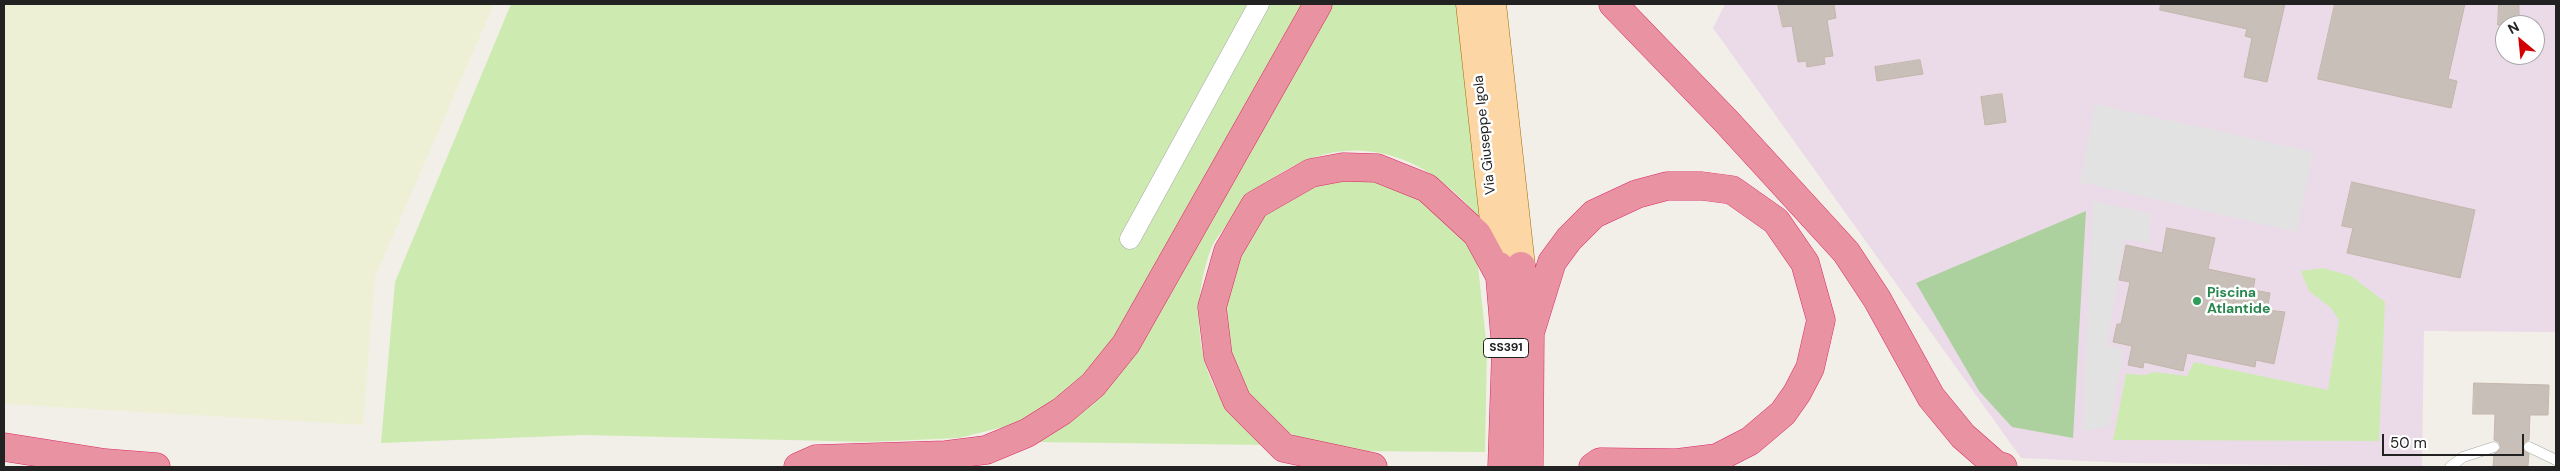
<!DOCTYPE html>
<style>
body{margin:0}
#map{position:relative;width:2560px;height:471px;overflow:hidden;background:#f2efe9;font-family:"DM Sans",sans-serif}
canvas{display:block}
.frame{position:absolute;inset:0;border:5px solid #222;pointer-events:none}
.north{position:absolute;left:2495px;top:15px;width:50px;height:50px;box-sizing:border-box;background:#fff;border:1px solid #a7a7a7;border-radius:50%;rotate:332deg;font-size:14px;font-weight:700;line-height:20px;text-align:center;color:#222}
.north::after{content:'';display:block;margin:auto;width:18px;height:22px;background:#d40000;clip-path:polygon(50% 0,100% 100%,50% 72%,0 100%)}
.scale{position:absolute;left:2382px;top:434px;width:142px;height:22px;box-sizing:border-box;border:2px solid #222;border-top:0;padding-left:6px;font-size:15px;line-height:18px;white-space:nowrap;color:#222;-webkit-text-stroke:4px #fff;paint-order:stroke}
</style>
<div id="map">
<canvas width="2560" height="471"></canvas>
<div class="frame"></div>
<div class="north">N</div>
<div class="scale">50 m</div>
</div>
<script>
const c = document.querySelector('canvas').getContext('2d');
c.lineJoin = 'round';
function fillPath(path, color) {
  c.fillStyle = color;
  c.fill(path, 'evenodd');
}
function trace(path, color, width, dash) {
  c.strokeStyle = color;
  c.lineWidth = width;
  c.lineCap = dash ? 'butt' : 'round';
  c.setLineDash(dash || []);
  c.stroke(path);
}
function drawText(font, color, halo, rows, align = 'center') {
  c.font = font + ' "DM Sans",sans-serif';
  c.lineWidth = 5;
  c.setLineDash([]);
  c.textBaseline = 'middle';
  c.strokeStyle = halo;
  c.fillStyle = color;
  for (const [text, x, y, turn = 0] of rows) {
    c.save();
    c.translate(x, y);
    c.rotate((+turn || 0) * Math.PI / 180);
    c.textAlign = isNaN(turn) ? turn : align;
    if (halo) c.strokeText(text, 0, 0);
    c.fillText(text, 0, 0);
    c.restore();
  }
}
fillPath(new Path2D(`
 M1725 4H2556V332L2424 331 2422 467 2130 463 2021 458 1713 28ZM2505 25H2535V55H2505Z`), '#ebdbe8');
fillPath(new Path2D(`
 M4 4H494L375 277 363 425 4 404Z`), '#eef0d5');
fillPath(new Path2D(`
 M511 4H1304L1109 347 1086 375 1053 404 1015 424 959 438 868 442 584 435 381 443 395 282Z
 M1332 4H1457L1482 220C1454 189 1422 161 1380 153 1319 140 1257 178 1225 227 1220 234 1214 241 1211 249 1195 290 1194 346 1214 386 1226 410 1247 427 1266 445L1034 442 1053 433 1308 47Z
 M1347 174 1423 193 1467 239 1478 266 1487 349 1485 452 1343 451 1303 440 1278 427 1253 407 1226 353 1225 285 1255 223 1283 198Z
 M2323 268 2351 276 2385 302 2379 441 2113 440 2126 374 2145 375 2154 372 2187 376 2194 362 2328 390 2339 320 2331 308 2309 291 2301 271Z`), '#cdebb0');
fillPath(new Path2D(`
 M2086 211 2073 438 2012 427 1979 391 1916 283Z`), '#add19e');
fillPath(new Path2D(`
 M2095 104 2313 152 2297 232 2080 182Z
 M2093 201 2151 214 2149 243 2124 239 2107 345 2124 350 2109 427 2082 431Z`), '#e2e2e2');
const building = new Path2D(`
 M1778 4H1834L1836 18 1827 20 1833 56 1824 57 1825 64 1807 67 1806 61 1798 62 1792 26 1783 27Z
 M2161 4H2285L2267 82 2244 77 2252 38 2245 36 2247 29 2160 10Z
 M2335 4H2465L2448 79 2457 81 2451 108 2318 79Z
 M2499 4H2519V25H2498Z
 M1920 60 1923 74 1877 81 1875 67Z
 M2002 94 2006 122 1985 125 1981 97Z
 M2352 182 2475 210 2460 278 2347 253 2353 228 2342 226Z
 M2167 228 2215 238 2208 269 2255 279 2253 290 2270 293 2267 310 2285 312 2274 364 2256 360 2255 367 2187 353 2183 371 2144 362 2143 368 2128 365 2132 346 2113 342 2117 324H2121L2130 282 2119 280 2126 245 2162 253Z
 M2474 383 2549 385 2548 415H2530L2529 440 2525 442 2522 447 2529 454 2528 466H2493L2494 454 2501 448 2499 442 2494 440 2495 414H2473Z`);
fillPath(building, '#c7bfb8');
trace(building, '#c4b6ab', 1);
const lane = new Path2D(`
 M2529 447 2556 460
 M2450 467 2463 457 2494 447`);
const street = new Path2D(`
 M1130 239 1259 4`);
const primary = new Path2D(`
 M1470 4 1499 266
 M1492 4 1521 266`);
const highway = new Path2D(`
 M1613 4 1726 121 1846 252 1877 299 1931 397 1963 436 1996 465 2003 467
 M1499 266 1506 349 1502 467
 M1521 266 1530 333 1529 467
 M1530 333 1552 262 1569 239 1594 214 1637 194 1667 186H1702L1732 190 1776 221 1805 263 1821 320 1810 368 1797 393 1783 413 1750 441 1717 458 1677 463 1600 462 1593 467
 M4 447 105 463 156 467
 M798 467 816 459 946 455 986 450 1027 433 1062 411 1093 385 1126 344 1318 4
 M1373 467 1284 448 1237 401 1218 356 1212 307 1228 251 1255 205 1311 173 1343 167 1377 168 1427 188 1477 234 1501 278`);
trace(lane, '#a9a9a9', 11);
trace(street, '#a9a9a9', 21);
trace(primary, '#a06b00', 29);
trace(highway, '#dc2a67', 29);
trace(lane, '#fff', 10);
trace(street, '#fff', 20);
trace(primary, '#fcd6a4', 28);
trace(highway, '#e892a2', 28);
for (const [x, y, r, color] of [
 [2197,301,5,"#2e9e5b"]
]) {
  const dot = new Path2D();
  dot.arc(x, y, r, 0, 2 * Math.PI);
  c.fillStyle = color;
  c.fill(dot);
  trace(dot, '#fff', 2);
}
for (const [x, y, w] of [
 [1506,348,45]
]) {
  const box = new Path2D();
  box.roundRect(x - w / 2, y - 9.5, w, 19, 4);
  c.fillStyle = '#fff';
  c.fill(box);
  trace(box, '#222', 1);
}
drawText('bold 12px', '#222', null, [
 ["SS391",1506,348]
]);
drawText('14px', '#222', '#fff', [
 ["Via Giuseppe Igola",1485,135,-96]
]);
drawText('bold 14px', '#27864d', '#fff', [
 ["Piscina",2207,293],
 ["Atlantide",2207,309]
], 'left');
</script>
